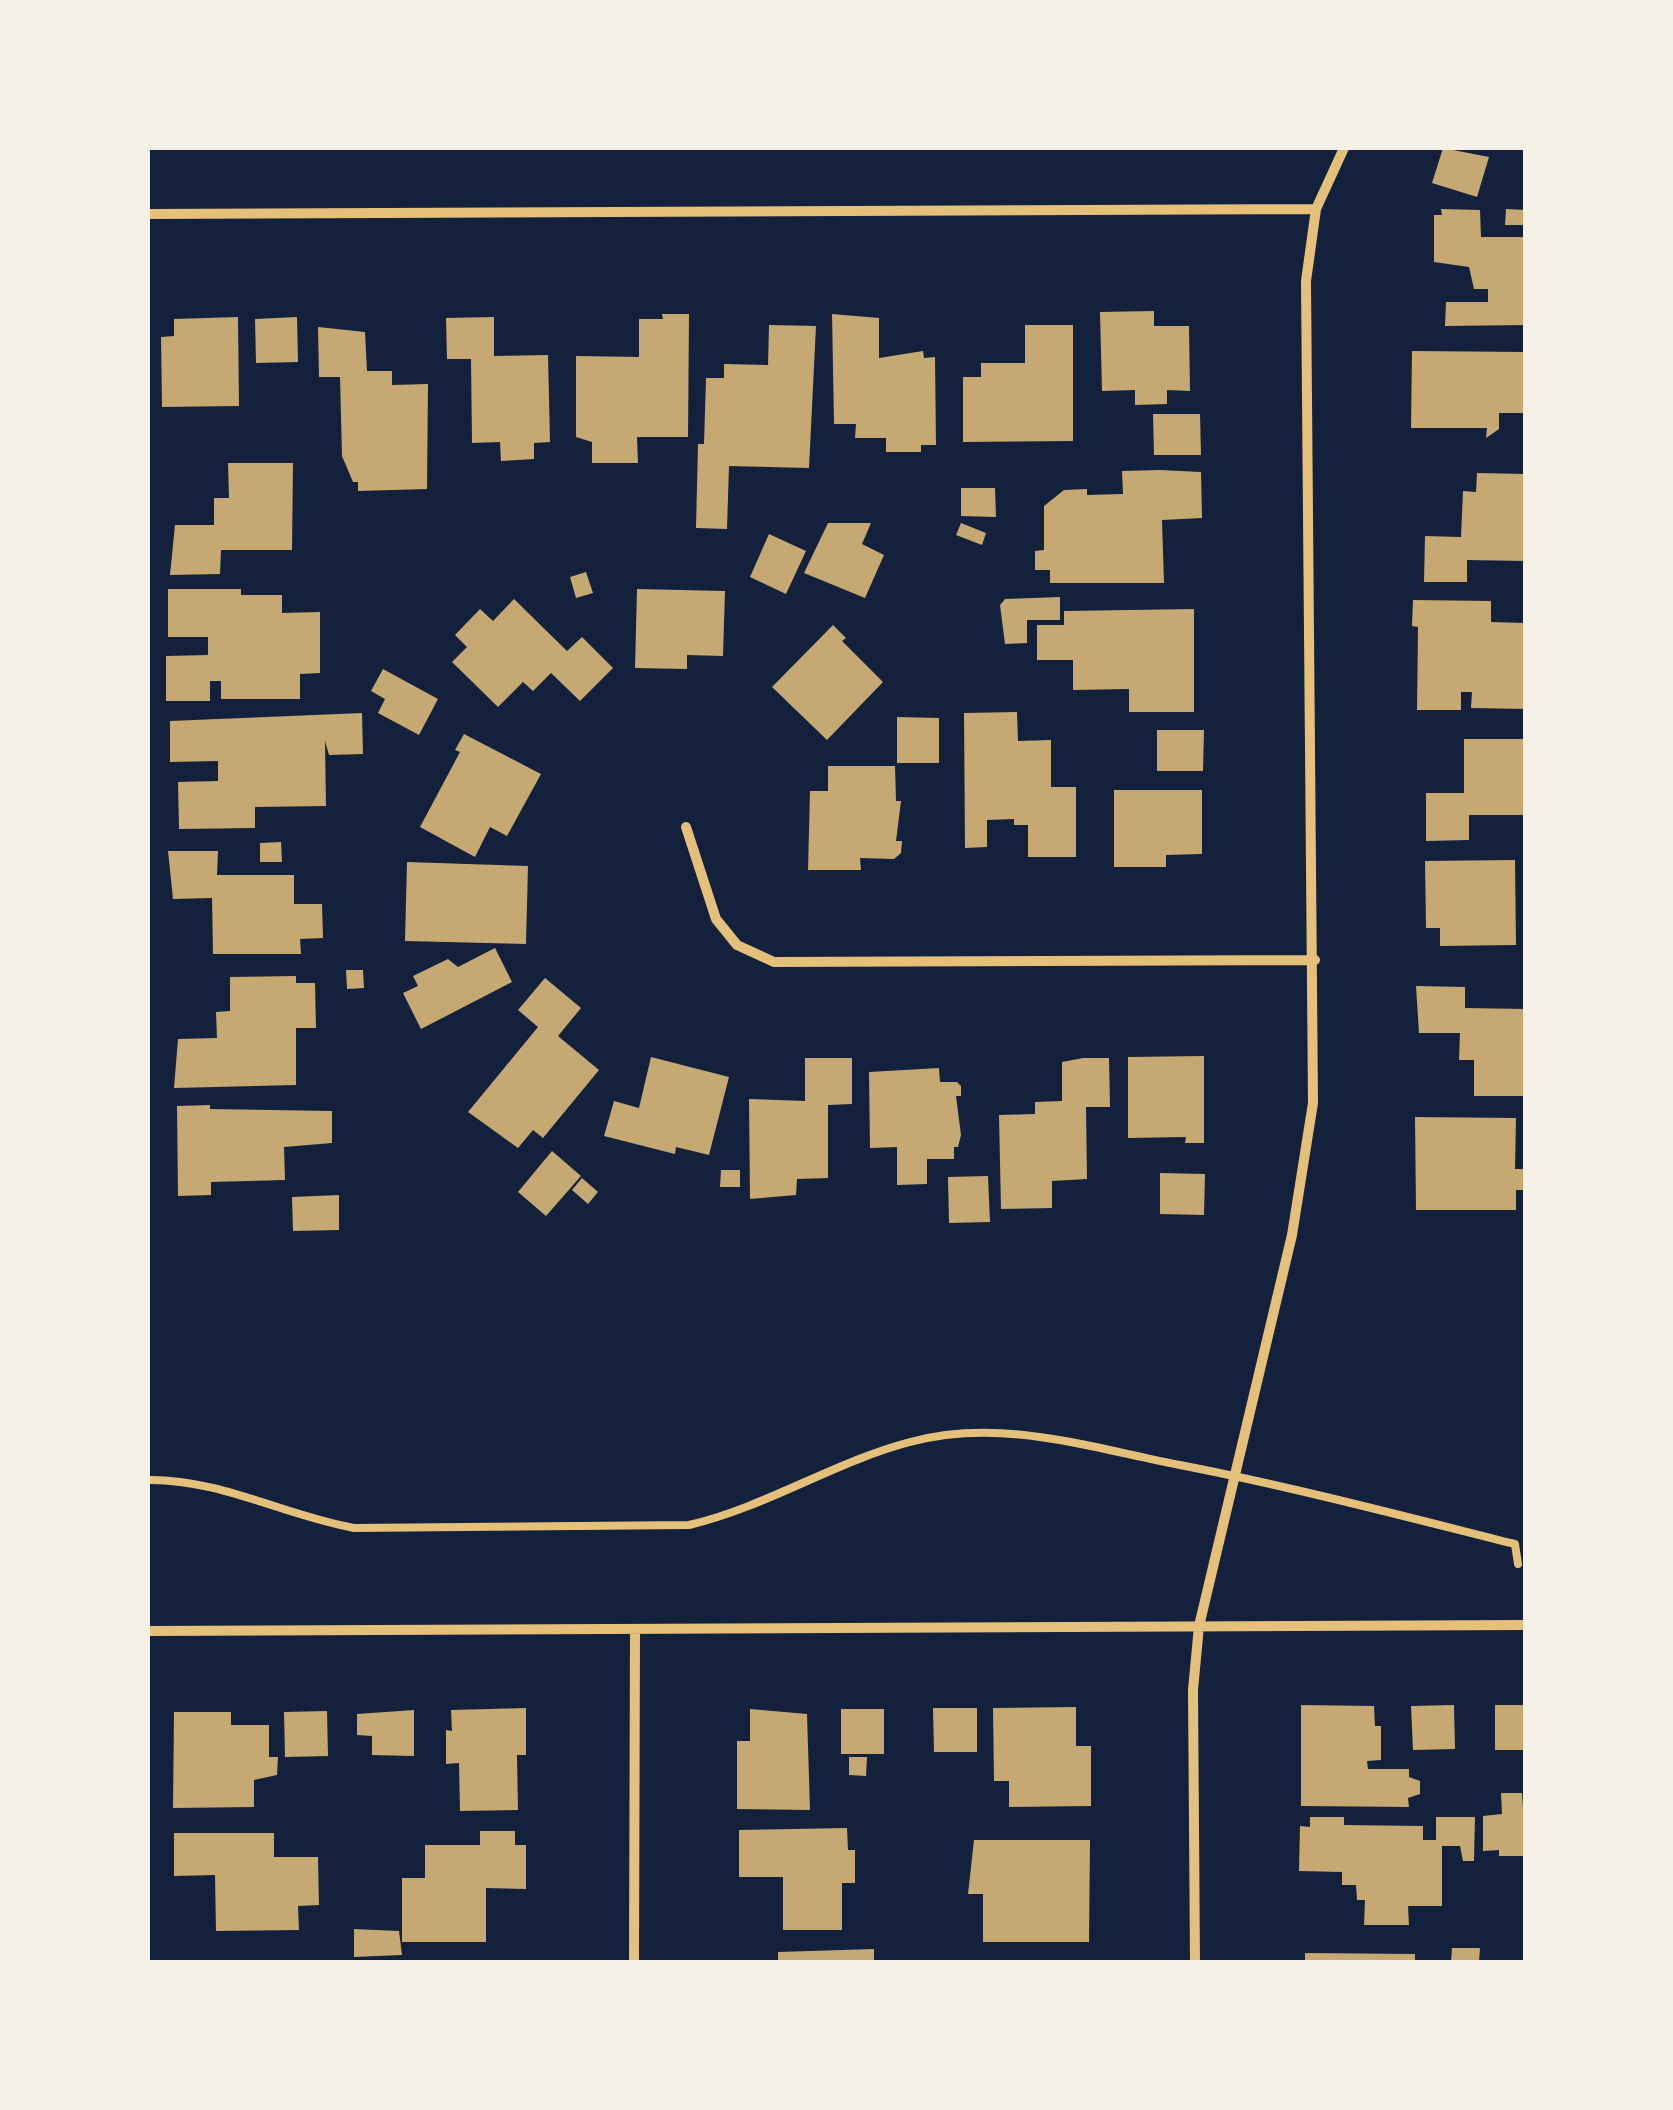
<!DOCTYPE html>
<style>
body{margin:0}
#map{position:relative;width:1673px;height:2110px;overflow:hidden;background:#14213d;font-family:"Open Sans",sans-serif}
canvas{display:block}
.frame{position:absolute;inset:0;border:150px solid #f6f1e7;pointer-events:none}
</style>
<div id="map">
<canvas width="1673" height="2110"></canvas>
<div class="frame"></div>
</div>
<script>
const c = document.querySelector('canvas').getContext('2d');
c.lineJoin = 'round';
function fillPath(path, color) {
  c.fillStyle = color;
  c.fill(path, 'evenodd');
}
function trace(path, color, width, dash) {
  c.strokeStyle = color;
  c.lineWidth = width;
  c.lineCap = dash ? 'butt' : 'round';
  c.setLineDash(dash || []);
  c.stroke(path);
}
fillPath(new Path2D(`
 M1443 148 1489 157 1477 197 1432 183Z
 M1441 209 1480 210 1481 237H1526V325L1445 326 1446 302H1488V289H1474L1469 267 1434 262V215H1442Z
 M1506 209 1526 210V225H1505Z
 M1154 311V326H1189L1190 391 1167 390V404L1135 405V390L1102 391 1100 312Z
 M662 314H689L688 437H637L638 463H592V442L576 437V356L639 357V319H663Z
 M832 314 879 318V358L923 351 924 358 935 357 936 445H921V452H886V438H855L856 424H834Z
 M238 317 239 406 162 407 161 337 174 336V319Z
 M297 317 298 362 256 363 255 319Z
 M494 317V356L548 355 550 442 534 443V459L501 461 500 442 472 443 471 359H447L446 318Z
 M769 325 816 326 809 468 729 466 727 529 696 528 698 444H704L706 378H724V364L768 365Z
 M1025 325H1073V441L963 442V377H981V363H1025Z
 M318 327 365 332 367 371H392V385L428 384 427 489 358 491V482H353L342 456 340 377H319Z
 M1412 351 1526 352V413H1499V429L1486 438 1487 428H1411Z
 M1153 414H1200L1201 455H1154Z
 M228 463H293L292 550H221L220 574 170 575 175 525H214V498H229Z
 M1160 470 1201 472 1202 518 1162 520 1164 583H1050V570H1035V551L1044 550V506L1064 490 1087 489V495L1123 494 1122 471Z
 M1477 473 1526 474V561L1467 560V582H1424L1425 536 1461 537 1463 491 1476 492Z
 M961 488H995L996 517 961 516Z
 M828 523H871L862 544 884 555 865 598 804 573Z
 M961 523 986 533 982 545 956 535Z
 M769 534 806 551 786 594 750 577Z
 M586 572 593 593 576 598 570 577Z
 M168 589H241V595H282V613L320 612V673L300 674V699H221V681H210V701H166V656L208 655V637H168Z
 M637 589 725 591 723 656 687 655V669L635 668Z
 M1060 597V620H1027V643L1005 644 1000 605 1005 599Z
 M514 599 567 651 582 637 613 668 580 701 551 673 533 691 523 682 498 707 452 662 467 647 455 635 480 609 493 621Z
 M1413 600 1491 601V622L1526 623V709L1471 708 1472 692H1461V710H1417L1418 627 1412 626Z
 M1194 609V712H1129V689L1073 690V660H1037V625H1064V611Z
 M833 625 846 638 842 641 883 682 827 740 772 687Z
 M383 669 438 699 419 735 378 713 385 699 371 691Z
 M1017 712 1018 741 1051 740V787H1076V857H1028V825H1014V819L987 820V847L965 848 964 713Z
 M362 713 363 754 329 755 325 741 326 806 255 807V828L179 829 178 782 218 781V761L170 762V721Z
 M897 717 939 718V763H897Z
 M1157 730H1204L1203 771H1157Z
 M464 734 541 774 507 836 490 827 475 857 420 827 460 752 455 750Z
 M1464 739H1526V815H1469V840L1426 841V793H1464Z
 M828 766H895L896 801H901L896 841H902L901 853 894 859 860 858 861 870H808L810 791H828Z
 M1114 790H1202V854L1166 855V867H1114Z
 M281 842 282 862H260V843Z
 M168 851H218L217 875H294V904H322L323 938 300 939 301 954H213L212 898 173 899Z
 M1515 860 1516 945 1440 946V928H1426L1425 861Z
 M407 862 528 866 526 944 405 941Z
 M495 948 512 982 421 1029 403 993 418 986 413 976 448 959 458 967Z
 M346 970H363L364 988 347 989Z
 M296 976V983H315L316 1028H296V1085L174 1088 178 1039 217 1038 216 1012 230 1011V977Z
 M545 978 581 1008 558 1036 599 1070 543 1138 533 1130 518 1148 468 1112 538 1027 518 1010Z
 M1416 986 1465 987V1008L1526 1009V1096H1474V1060H1459L1460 1033H1419Z
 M1204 1056V1143H1185L1186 1137 1128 1138V1057Z
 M651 1057 729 1077 709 1155 676 1147 675 1154 604 1136 614 1101 639 1108Z
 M805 1058H852V1104L828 1105V1178L797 1179 796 1195 750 1199 749 1099 805 1101Z
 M1083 1058H1109L1110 1107H1086L1087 1179 1052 1181V1208L1001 1209 999 1115 1035 1114V1102L1062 1101V1062Z
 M939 1068 940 1082H957L961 1086V1096H956L961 1135 958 1147H954V1159H927V1184L897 1185V1147L870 1148 869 1072Z
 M210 1105V1109L332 1111V1143L284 1147 285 1180 211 1182V1195L178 1196 177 1106Z
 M1415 1117 1516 1118 1515 1169H1525L1524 1190H1516V1210H1416Z
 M552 1151 581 1176 546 1216 518 1192Z
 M721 1170H740V1187H720Z
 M1160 1173 1205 1174 1204 1215 1160 1214Z
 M988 1176 990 1222 949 1223 948 1177Z
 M582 1178 598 1192 588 1204 572 1190Z
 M339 1195V1230L293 1231 292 1197Z
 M1301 1705 1374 1706 1375 1726H1381V1760L1367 1761 1368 1769H1409V1777L1420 1781V1794L1408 1798 1409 1807 1301 1806Z
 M1454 1705 1455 1749 1413 1750 1411 1706Z
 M1495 1705H1526V1750H1495Z
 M1076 1707V1746H1091V1806L1009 1807V1781H994L993 1708Z
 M526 1708V1755H517L518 1810 460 1811 459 1763 446 1764V1730L452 1731 451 1710Z
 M933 1708H977V1752H934Z
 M750 1709 807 1714 810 1810 737 1809V1741H750Z
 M841 1709H884V1754H841Z
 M414 1710V1756L372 1755V1736L357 1735V1714Z
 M327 1711 328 1756 285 1757 284 1712Z
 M174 1712H231V1725H269V1757H278L277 1775 254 1780V1807L173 1808Z
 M849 1757H867L866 1776 849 1775Z
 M1501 1793H1522L1526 1856H1499V1850L1483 1851V1816L1502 1814Z
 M1310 1817H1344V1825L1423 1826V1840H1436V1817H1475L1474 1861H1463L1460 1846H1442V1906H1408L1409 1925H1364L1365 1900H1357L1356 1885H1342V1872L1299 1871 1300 1826 1310 1827Z
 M847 1828 848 1850H855V1883H842V1930H783V1877H739V1830Z
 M480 1831H515V1845H526V1889L486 1888V1942H402V1878H425V1845H480Z
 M174 1833H274V1857H318L319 1905 298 1906 299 1930 216 1931 215 1875 174 1876Z
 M974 1840H1090L1089 1942H983V1894H968Z
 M354 1929 399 1931 402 1955 354 1957Z
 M1452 1948H1480L1479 1962H1451Z
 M874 1949V1962H778V1952Z
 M1305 1953 1415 1954V1962H1305Z`), '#c6a872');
trace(new Path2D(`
 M148 1480C220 1479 283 1515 354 1528L689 1525C766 1507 834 1462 910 1442 1001 1417 1091 1448 1180 1465 1293 1487 1403 1516 1515 1544L1518 1564`), '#e5c07b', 8);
trace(new Path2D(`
 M148 214 1316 209
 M686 827 716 919 737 945 774 962 1315 960
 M148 1631 1526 1625
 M634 1962 635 1630
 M1195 1962 1193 1690 1199 1626 1292 1235 1313 1103 1306 281 1316 209 1344 148`), '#e5c07b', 10);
</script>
